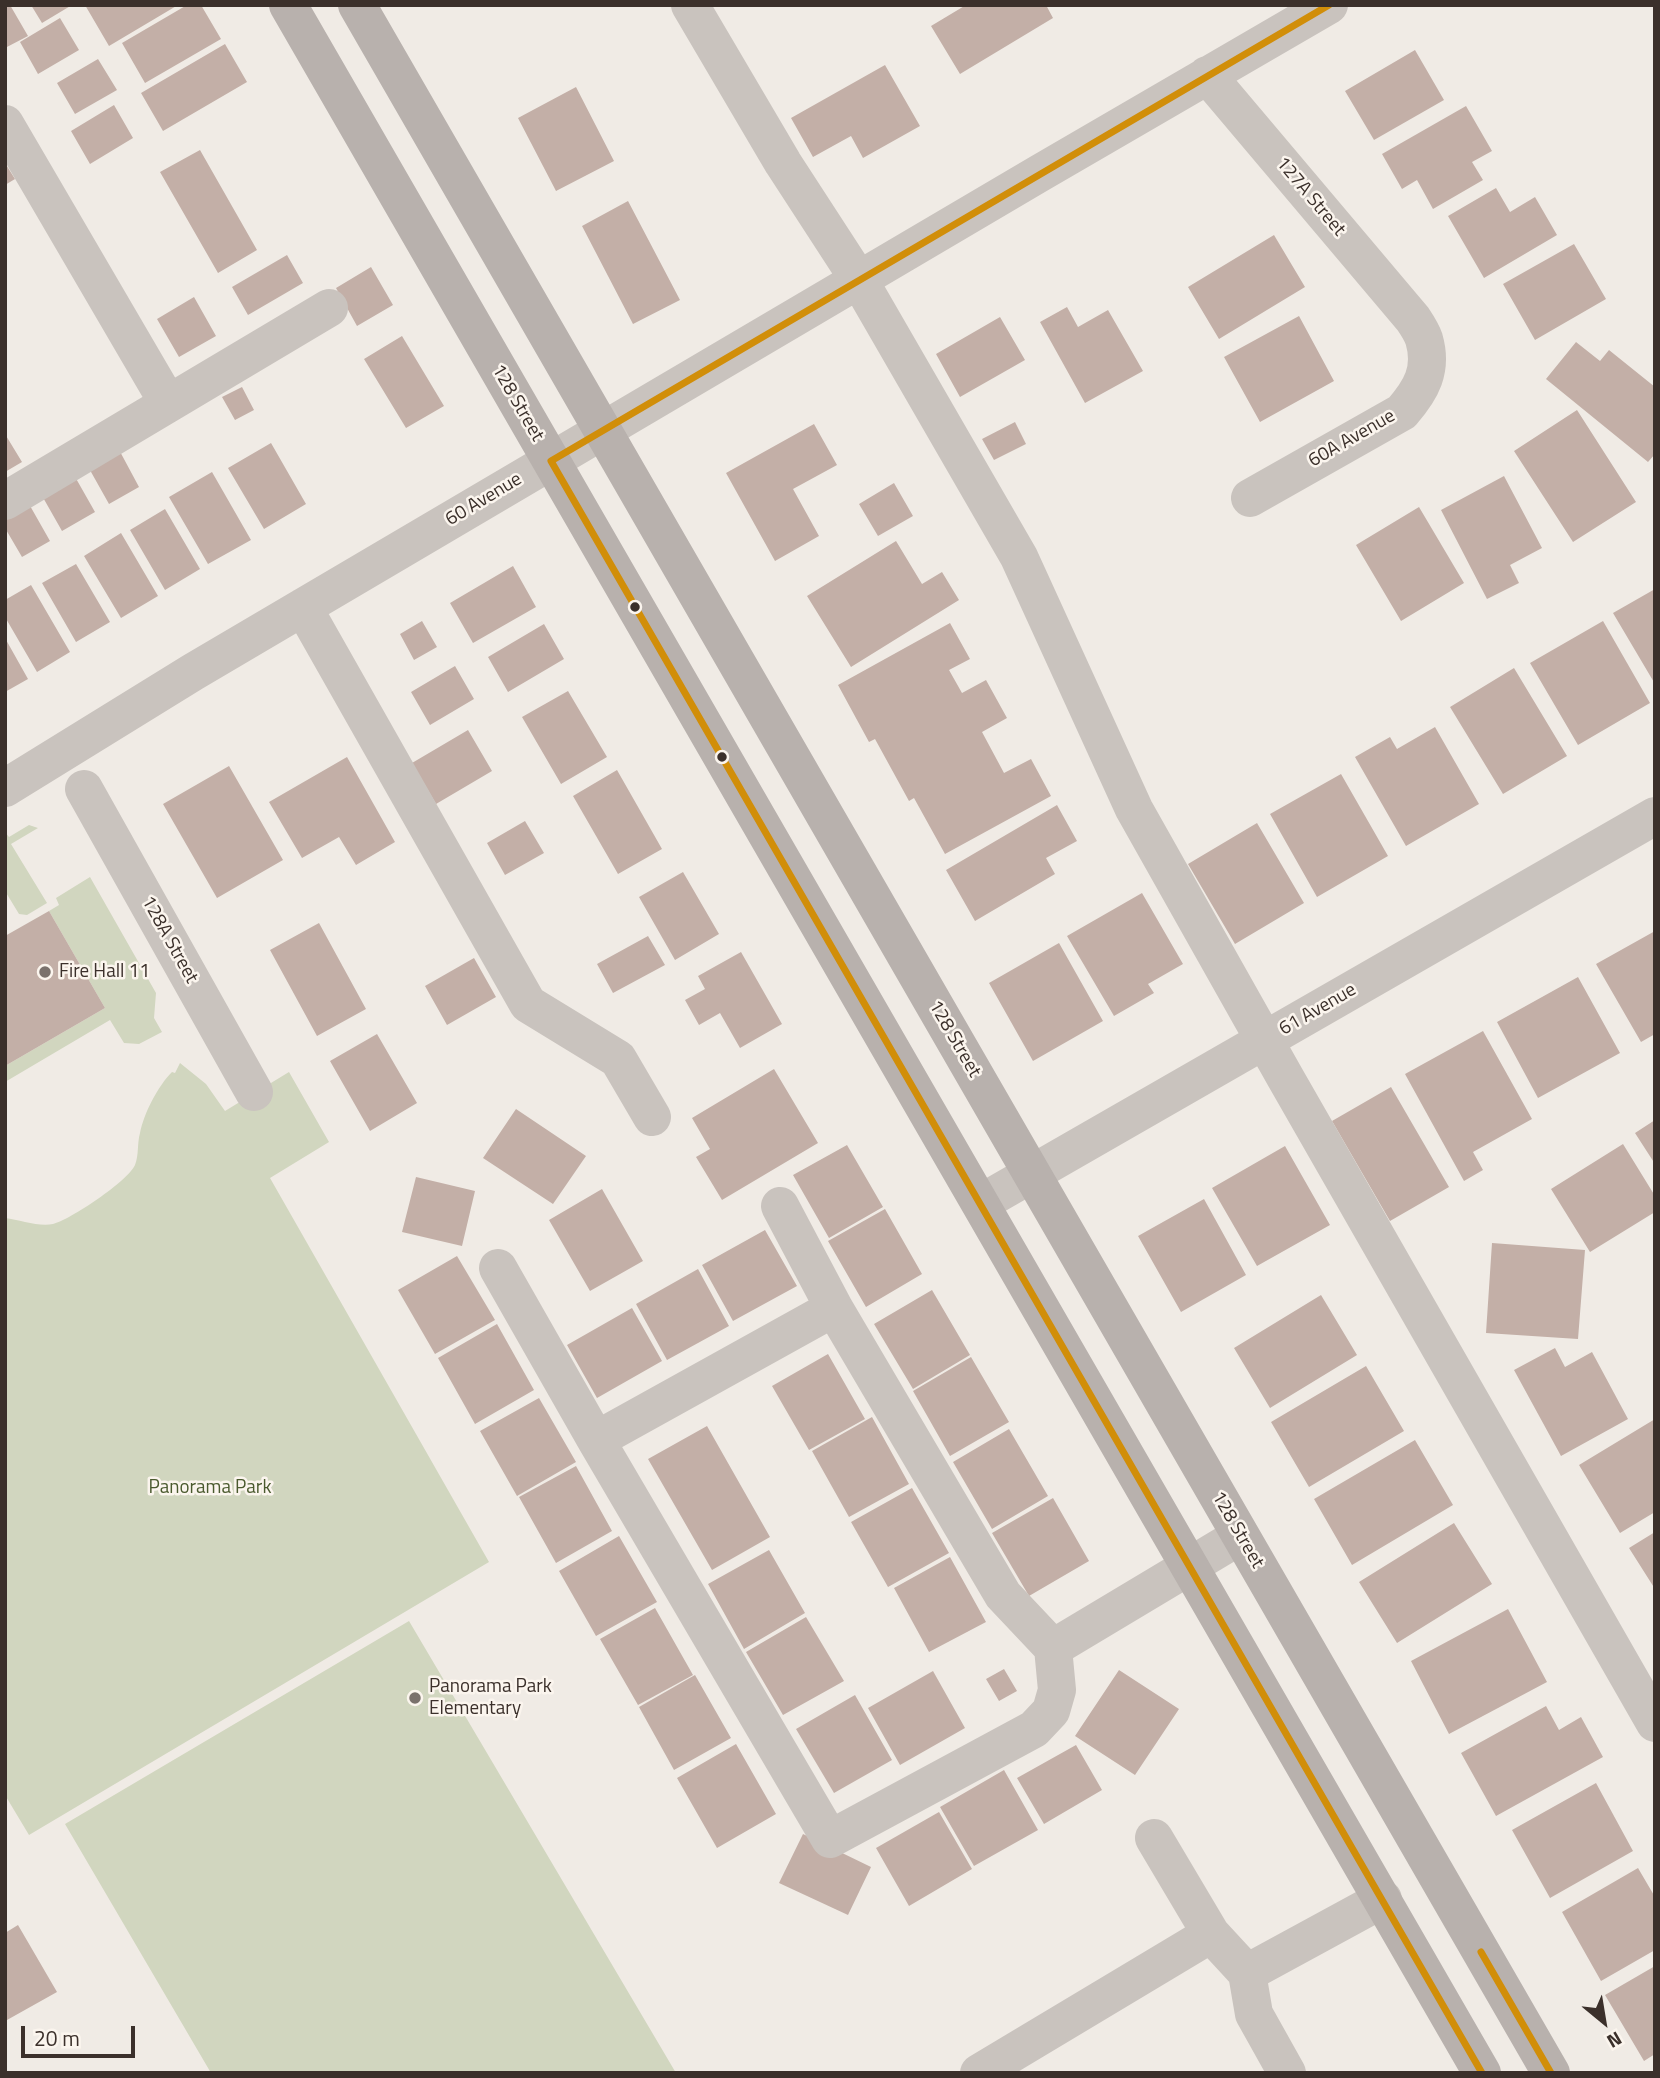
<!DOCTYPE html>
<style>
body{margin:0}
#map{position:relative;width:1660px;height:2078px;overflow:hidden;background:#f0ebe5;font-family:"Titillium Web",sans-serif}
canvas{display:block}
.frame{position:absolute;inset:0;border:7px solid #3b302b;pointer-events:none}
.north{position:absolute;left:1569px;top:1987px;width:70px;height:70px;-webkit-text-stroke:5px #fbf5ee;paint-order:stroke;rotate:150deg;font-size:19px;font-weight:700;line-height:28px;text-align:center;color:#3b302b}
.north::after{content:'';display:block;margin:auto;width:24px;height:32px;background:#3b302b;clip-path:polygon(50% 0,100% 100%,50% 72%,0 100%)}
.scale{position:absolute;left:21px;top:2026px;width:114px;height:32px;box-sizing:border-box;border:4px solid #3b302b;border-top:0;padding-left:9px;font-size:21px;line-height:24px;white-space:nowrap;color:#3b302b;-webkit-text-stroke:5px #fbf5ee;paint-order:stroke}
</style>
<div id="map">
<canvas width="1660" height="2078"></canvas>
<div class="frame"></div>
<div class="north">N</div>
<div class="scale">20 m</div>
</div>
<script>
const c = document.querySelector('canvas').getContext('2d');
c.lineJoin = 'round';
function fillPath(path, color) {
  c.fillStyle = color;
  c.fill(path, 'evenodd');
}
function trace(path, color, width, dash) {
  c.strokeStyle = color;
  c.lineWidth = width;
  c.lineCap = dash ? 'butt' : 'round';
  c.setLineDash(dash || []);
  c.stroke(path);
}
function drawText(font, color, halo, rows, align = 'center') {
  c.font = font + ' "Titillium Web",sans-serif';
  c.lineWidth = 5;
  c.setLineDash([]);
  c.textBaseline = 'middle';
  c.strokeStyle = halo;
  c.fillStyle = color;
  for (const [text, x, y, turn = 0] of rows) {
    c.save();
    c.translate(x, y);
    c.rotate((+turn || 0) * Math.PI / 180);
    c.textAlign = isNaN(turn) ? turn : align;
    if (halo) c.strokeText(text, 0, 0);
    c.fillText(text, 0, 0);
    c.restore();
  }
}
fillPath(new Path2D(`
 M29 825 38 828 11 844 47 903 27 915 19 914 5 891V832L9 837Z
 M90 877 156 993 154 1018 162 1032 139 1044 124 1043 110 1020 5 1082V1066L105 1008 49 911 59 905 56 898Z
 M180 1063 206 1084 225 1111 289 1072 329 1142 270 1178 489 1562 29 1835 5 1795V1218C20 1220 39 1227 53 1224 70 1220 128 1181 135 1165 139 1155 137 1144 140 1133 144 1113 158 1086 172 1072L175 1073Z
 M409 1621 676 2073H211L65 1824Z`), '#d1d6bf');
fillPath(new Path2D(`
 M10 5 28 36 5 48V6Z
 M31 5H72L42 23Z
 M85 5H178L109 46Z
 M187 5H201L221 39 145 83 122 43Z
 M966 5H1046L1053 18 960 74 931 26Z
 M60 18 79 50 38 74 20 42Z
 M225 44 247 82 163 131 141 93Z
 M1415 50 1444 100 1374 140 1345 91Z
 M98 59 117 90 75 114 57 83Z
 M885 65 920 126 863 158 851 136 813 157 791 118Z
 M576 87 614 161 556 191 518 118Z
 M114 105 133 138 90 164 71 131Z
 M1466 106 1492 151 1472 162 1483 180 1433 209 1417 180 1402 189 1382 154Z
 M200 150 257 250 218 273 160 172Z
 M5 163 15 179 5 185Z
 M1496 188 1510 212 1535 197 1557 235 1484 278 1448 216Z
 M628 201 680 300 633 324 582 226Z
 M1274 235 1305 287 1219 339 1188 287Z
 M1574 244 1606 299 1535 340 1503 284Z
 M287 255 303 283 248 315 232 287Z
 M371 267 393 305 357 326 336 288Z
 M194 297 216 336 179 357 157 319Z
 M1067 307 1078 327 1108 310 1143 371 1085 403 1040 322Z
 M1299 316 1334 381 1260 422 1224 357Z
 M1000 317 1025 360 960 397 936 354Z
 M402 336 444 406 406 428 364 359Z
 M1576 342 1600 361 1609 350 1655 387V454L1648 462 1546 379Z
 M242 387 254 410 235 420 222 397Z
 M1577 410 1636 502 1573 542 1514 451Z
 M1015 422 1026 444 994 460 982 439Z
 M814 424 837 465 793 489 819 536 775 561 726 473Z
 M5 434 22 462 5 472Z
 M271 443 306 504 264 529 228 468Z
 M117 446 139 487 109 504 86 463Z
 M212 472 251 540 208 564 169 497Z
 M74 475 95 512 62 531 41 494Z
 M1504 476 1542 548 1510 565 1519 583 1487 599 1441 510Z
 M894 483 913 516 878 536 859 504Z
 M29 504 50 541 22 557 5 528V518Z
 M1419 507 1464 583 1401 621 1356 545Z
 M165 509 200 569 165 590 130 530Z
 M121 533 158 596 121 618 84 556Z
 M896 541 922 584 942 572 959 600 851 667 807 596Z
 M76 564 110 622 76 642 42 583Z
 M513 566 536 607 473 643 450 603Z
 M31 585 70 652 37 672 5 617V600Z
 M1655 589V684L1613 613Z
 M422 621 437 647 414 660 400 634Z
 M1603 621 1650 703 1578 745 1530 663Z
 M950 623 970 659 949 670 962 693 986 680 1007 718 982 732 1004 773 1031 759 1051 796 945 854 914 798 909 801 875 739 869 742 838 685Z
 M544 624 564 659 508 692 488 657Z
 M5 638 28 679 5 692Z
 M455 666 474 699 430 725 411 692Z
 M1514 668 1567 756 1503 794 1450 707Z
 M568 691 607 757 561 784 522 717Z
 M1435 727 1479 804 1406 846 1355 757 1390 737 1397 749Z
 M468 730 492 771 436 804 412 763Z
 M347 757 395 842 356 865 339 837 302 858 269 802Z
 M229 766 283 860 217 898 163 804Z
 M617 770 662 849 618 874 573 796Z
 M1341 774 1388 856 1317 897 1270 814Z
 M1057 805 1077 841 1046 858 1055 874 975 921 946 870Z
 M525 821 544 853 505 875 487 843Z
 M1257 823 1304 903 1235 944 1188 864Z
 M683 872 719 934 675 960 639 897Z
 M1142 893 1183 964 1148 984 1154 993 1114 1016 1067 936Z
 M49 911 105 1008 5 1066V936Z
 M319 923 366 1009 317 1036 270 950Z
 M1655 931V1034L1641 1042 1596 964Z
 M648 936 665 965 613 993 597 964Z
 M1059 943 1103 1021 1033 1061 989 983Z
 M741 952 782 1024 740 1048 720 1013 699 1025 685 1000 705 989 698 976Z
 M474 958 496 997 447 1025 425 986Z
 M1578 977 1620 1053 1538 1098 1497 1022Z
 M1483 1031 1532 1119 1473 1152 1483 1170 1464 1181 1405 1074Z
 M377 1034 417 1103 370 1131 330 1061Z
 M774 1069 818 1143 722 1200 696 1157 710 1149 692 1118Z
 M1391 1087 1449 1187 1390 1221 1332 1121Z
 M516 1109 586 1156 553 1204 483 1158Z
 M1655 1120V1164L1635 1133Z
 M1623 1144 1655 1196V1212L1590 1252 1551 1189Z
 M847 1145 883 1207 829 1238 793 1175Z
 M1285 1146 1330 1225 1257 1266 1212 1188Z
 M416 1177 475 1191 462 1246 402 1232Z
 M602 1189 643 1261 590 1291 549 1220Z
 M1204 1199 1246 1275 1181 1312 1138 1236Z
 M885 1209 922 1274 866 1307 828 1241Z
 M765 1230 797 1286 733 1321 702 1265Z
 M1492 1243 1585 1250 1578 1339 1486 1333Z
 M457 1256 495 1320 435 1354 398 1290Z
 M698 1269 729 1326 667 1360 636 1304Z
 M932 1290 970 1355 913 1389 874 1324Z
 M1321 1295 1357 1355 1270 1408 1234 1348Z
 M632 1308 662 1361 597 1398 567 1345Z
 M497 1324 534 1390 475 1424 438 1358Z
 M1555 1348 1565 1367 1592 1352 1628 1419 1561 1456 1514 1370Z
 M828 1354 865 1419 809 1450 772 1386Z
 M971 1357 1009 1422 950 1456 913 1391Z
 M1366 1366 1404 1431 1309 1487 1271 1422Z
 M539 1398 576 1462 517 1496 480 1431Z
 M872 1417 909 1484 849 1517 812 1451Z
 M1655 1419V1512L1620 1533 1579 1465Z
 M707 1426 770 1537 712 1570 648 1459Z
 M1009 1429 1048 1496 992 1529 953 1462Z
 M1415 1440 1453 1505 1352 1565 1314 1499Z
 M576 1466 612 1531 556 1563 519 1497Z
 M912 1488 949 1553 888 1587 851 1522Z
 M1053 1498 1089 1561 1029 1596 992 1533Z
 M1454 1523 1492 1584 1397 1643 1359 1582Z
 M1655 1532V1589L1629 1548Z
 M619 1536 657 1602 596 1636 559 1571Z
 M769 1550 805 1613 744 1649 708 1584Z
 M950 1557 986 1622 929 1652 894 1588Z
 M655 1608 693 1675 638 1705 600 1639Z
 M1508 1609 1547 1682 1449 1734 1411 1661Z
 M806 1617 844 1681 783 1715 746 1652Z
 M1004 1669 1017 1691 999 1701 986 1679Z
 M1119 1670 1179 1709 1135 1775 1075 1736Z
 M933 1671 965 1728 900 1765 868 1708Z
 M695 1675 731 1738 674 1770 639 1707Z
 M855 1695 892 1760 834 1793 796 1729Z
 M1546 1706 1559 1730 1581 1717 1603 1757 1496 1816 1461 1753Z
 M736 1744 776 1814 717 1848 677 1778Z
 M1076 1745 1102 1790 1044 1824 1017 1778Z
 M1004 1770 1038 1830 974 1866 940 1807Z
 M1596 1783 1633 1851 1550 1898 1512 1830Z
 M939 1812 972 1869 909 1906 876 1848Z
 M803 1834 871 1867 848 1915 779 1883Z
 M1638 1868 1655 1897V1950L1601 1981 1562 1912Z
 M18 1925 57 1992 7 2020 5 2017V1933Z
 M1655 1966V2054L1644 2061 1605 1995Z`), '#c3afa7');
trace(new Path2D(`
 M690 5 783 163 859 280 1019 557 1134 809 1285 1077 1655 1723
 M1207 75 1413 319C1417 325 1422 333 1424 339 1433 370 1421 390 1402 412L1250 498
 M5 124 168 403
 M5 501 329 308
 M303 607 528 1004 618 1059 652 1117
 M5 788 193 672 1040 173 1329 5
 M84 789 254 1092
 M981 1203 1655 816
 M498 1268 596 1440 830 1839 1034 1729 1051 1711 1057 1690 1053 1648 1003 1595 834 1308 780 1206
 M596 1440 834 1308
 M1053 1648 1240 1536
 M1154 1838 1211 1934 1247 1973 1254 2014 1287 2073
 M1247 1973 1383 1899
 M979 2073 1211 1934`), '#c9c3be', 38);
trace(new Path2D(`
 M288 5 1482 2073
 M357 5 1551 2073`), '#b8b1ad', 38);
trace(new Path2D(`
 M1329 5 551 461 1482 2073
 M1481 1952 1551 2073`), '#d18e09', 7);
for (const [x, y, r, color] of [
 [635,607,6,"#3b302b"],
 [722,757,6,"#3b302b"],
 [45,972,7,"#7a716c"],
 [415,1698,7,"#7a716c"]
]) {
  const dot = new Path2D();
  dot.arc(x, y, r, 0, 2 * Math.PI);
  c.fillStyle = color;
  c.fill(dot);
  trace(dot, '#fbf5ee', 2.5);
}
drawText('19px', '#3b302b', '#fbf5ee', [
 ["127A Street",1310,197,50],
 ["128 Street",517,403,60],
 ["60A Avenue",1352,439,-30],
 ["60 Avenue",484,500,-31],
 ["128A Street",169,940,61],
 ["61 Avenue",1318,1010,-30],
 ["128 Street",954,1039,60],
 ["128 Street",1237,1530,60]
]);
drawText('19px', '#3b302b', '#fbf5ee', [
 ["Fire Hall 11",59,972],
 ["Panorama Park",429,1687],
 ["Elementary",429,1709]
], 'left');
drawText('19px', '#4a5a2e', '#fbf5ee', [
 ["Panorama Park",210,1488]
]);
</script>
